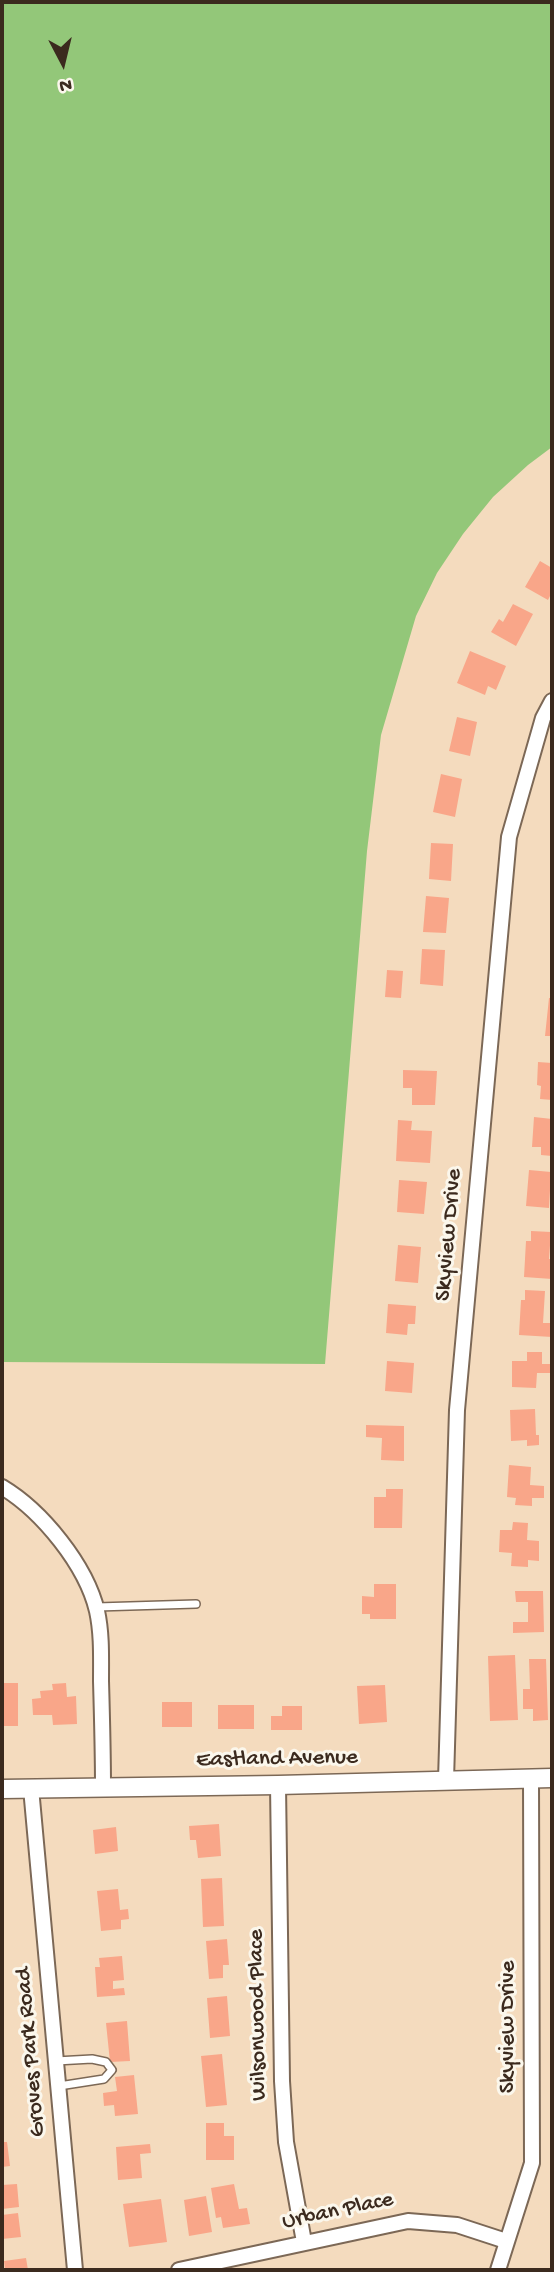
<!DOCTYPE html>
<style>
body{margin:0}
#map{position:relative;width:554px;height:2272px;overflow:hidden;background:#f4dbbe;font-family:"Gochi Hand",sans-serif}
canvas{display:block}
.frame{position:absolute;inset:0;border:4px solid #3b2a1e;pointer-events:none}
.north{position:absolute;left:28px;top:28px;width:70px;height:70px;-webkit-text-stroke:5px #fbf7ec;paint-order:stroke;rotate:173deg;font-size:19px;font-weight:700;line-height:28px;text-align:center;color:#3b2a1e}
.north::after{content:'';display:block;margin:auto;width:24px;height:32px;background:#3b2a1e;clip-path:polygon(50% 0,100% 100%,50% 72%,0 100%)}
</style>
<div id="map">
<canvas width="554" height="2272"></canvas>
<div class="frame"></div>
<div class="north">N</div>
</div>
<script>
const c = document.querySelector('canvas').getContext('2d');
c.lineJoin = 'round';
function fillPath(path, color) {
  c.fillStyle = color;
  c.fill(path, 'evenodd');
}
function trace(path, color, width, dash) {
  c.strokeStyle = color;
  c.lineWidth = width;
  c.lineCap = dash ? 'butt' : 'round';
  c.setLineDash(dash || []);
  c.stroke(path);
}
function drawText(font, color, halo, rows, align = 'center') {
  c.font = font + ' "Gochi Hand",sans-serif';
  c.lineWidth = 6;
  c.setLineDash([]);
  c.textBaseline = 'middle';
  c.strokeStyle = halo;
  c.fillStyle = color;
  for (const [text, x, y, turn = 0] of rows) {
    c.save();
    c.translate(x, y);
    c.rotate((+turn || 0) * Math.PI / 180);
    c.textAlign = isNaN(turn) ? turn : align;
    if (halo) c.strokeText(text, 0, 0);
    c.fillText(text, 0, 0);
    c.restore();
  }
}
fillPath(new Path2D(`
 M2 2H552V447L528 465 493 497 463 534 437 573 416 616 381 735 367 851 325 1364 2 1362Z`), '#93c779');
fillPath(new Path2D(`
 M540 561 552 568V592L548 600 525 587Z
 M513 604 533 614 516 646 491 632 499 619 503 622Z
 M470 651 506 666 496 690 488 686 485 695 457 683Z
 M457 717 477 722 470 756 449 751Z
 M441 774 462 779 455 817 433 812Z
 M431 843 453 844 451 881 429 879Z
 M426 896 449 898 446 933 423 932Z
 M422 949 445 950 443 986 420 984Z
 M387 970 403 971 401 998 385 997Z
 M549 998H552V1036H545Z
 M538 1062 552 1063V1100L540 1099 541 1086 537 1085Z
 M403 1070 437 1071 435 1105H412V1088H403Z
 M534 1117 552 1119V1156L541 1155V1147H532Z
 M398 1120 412 1121 411 1130 432 1131 430 1163 396 1161Z
 M529 1170 551 1172 549 1208 526 1206Z
 M399 1180 427 1182 424 1214 397 1212Z
 M531 1231 551 1232 549 1259H552V1279L524 1277 526 1241H531Z
 M398 1245 421 1247 418 1283 395 1281Z
 M525 1290 545 1291 543 1323H552V1337L519 1335 521 1300H525Z
 M388 1304 416 1306 415 1324H408L407 1335 386 1333Z
 M527 1352H542V1364H550V1373H537L536 1388 512 1387V1361H527Z
 M387 1361 414 1363 412 1393 385 1391Z
 M535 1409 536 1435H539V1445L527 1446V1440L511 1441 510 1410Z
 M366 1425 404 1426V1461L381 1460 382 1438 366 1437Z
 M509 1465 531 1467 530 1485 544 1486V1498H532V1506L515 1505 516 1498 507 1497Z
 M386 1489H403L402 1528H374V1497H386Z
 M513 1522 528 1523 527 1540 539 1541V1561L528 1560V1567L511 1566 512 1553 499 1552 500 1530H512Z
 M374 1584H396V1619H370V1614H362V1596L374 1597Z
 M515 1591H543L544 1632 513 1633V1622H528V1602H516Z
 M515 1655 518 1720 490 1721 488 1656Z
 M529 1659H546L548 1720 533 1721V1709H523V1689H530Z
 M2 1683H18V1726H2Z
 M66 1683 67 1697 76 1696 77 1724 53 1725 52 1715H33L32 1699 41 1698 40 1691 53 1690 52 1684Z
 M385 1685 387 1722 359 1724 357 1686Z
 M162 1702H192V1727H162Z
 M218 1705H254V1729H218Z
 M282 1706H302V1730H271V1716H282Z
 M219 1824 221 1856 198 1858 196 1840H190L189 1826Z
 M116 1827 118 1851 95 1854 93 1830Z
 M222 1878 224 1926 203 1927 201 1879Z
 M118 1889 120 1910 128 1909 129 1919 121 1920V1929L101 1931 97 1891Z
 M227 1939 229 1965H223V1978L209 1979 206 1941Z
 M122 1956 124 1980 113 1981V1989L124 1988 125 1995 97 1997 95 1967H100L99 1958Z
 M227 1996 230 2036 210 2038 207 1998Z
 M127 2021 130 2061 110 2062 106 2023Z
 M222 2054 227 2105 206 2107 201 2056Z
 M134 2075 138 2114 115 2116 114 2105 104 2106 103 2093 117 2091 115 2077Z
 M206 2123H224V2136H234V2160H206Z
 M2 2142H7L10 2166 2 2167Z
 M150 2144 151 2153 140 2154 142 2178 118 2180 116 2147Z
 M17 2184 19 2207 2 2209V2185Z
 M234 2184 239 2209 247 2208 250 2224 223 2228 221 2217 216 2218 211 2188Z
 M206 2196 212 2232 189 2236 184 2200Z
 M161 2199 167 2242 129 2247 123 2204Z
 M18 2213 21 2237 2 2239V2215Z
 M26 2258 28 2270H5L4 2261Z`), '#f9a689');
const service = new Path2D(`
 M97 1607 196 1604
 M56 2061 92 2059 106 2062 112 2070 104 2079 59 2086`);
const minor = new Path2D(`
 M2 1487C42 1511 86 1565 97 1611 102 1634 101 1658 101 1681 102 1716 103 1752 103 1787
 M446 1780 457 1410 501 925 509 837 543 718 552 701
 M278 1785 282 2081 286 2142 304 2242
 M31 1788 75 2270
 M179 2270 408 2221 457 2225 506 2241
 M498 2270 532 2163 531 1778`);
const tertiary = new Path2D(`
 M2 1789 278 1785 552 1778`);
trace(service, '#7c6856', 10);
trace(minor, '#7c6856', 18);
trace(tertiary, '#7c6856', 21);
trace(service, '#fff', 7);
trace(minor, '#fff', 14);
trace(tertiary, '#fff', 18);
drawText('23px', '#3b2a1e', '#fbf7ec', [
 ["Skyview Drive",450,1235,-85],
 ["Eastland Avenue",277,1760,-1],
 ["Wilsonwood Place",259,2015,-91],
 ["Skyview Drive",509,2027,-90],
 ["Groves Park Road",32,2052,-95],
 ["Urban Place",338,2212,-12]
]);
</script>
